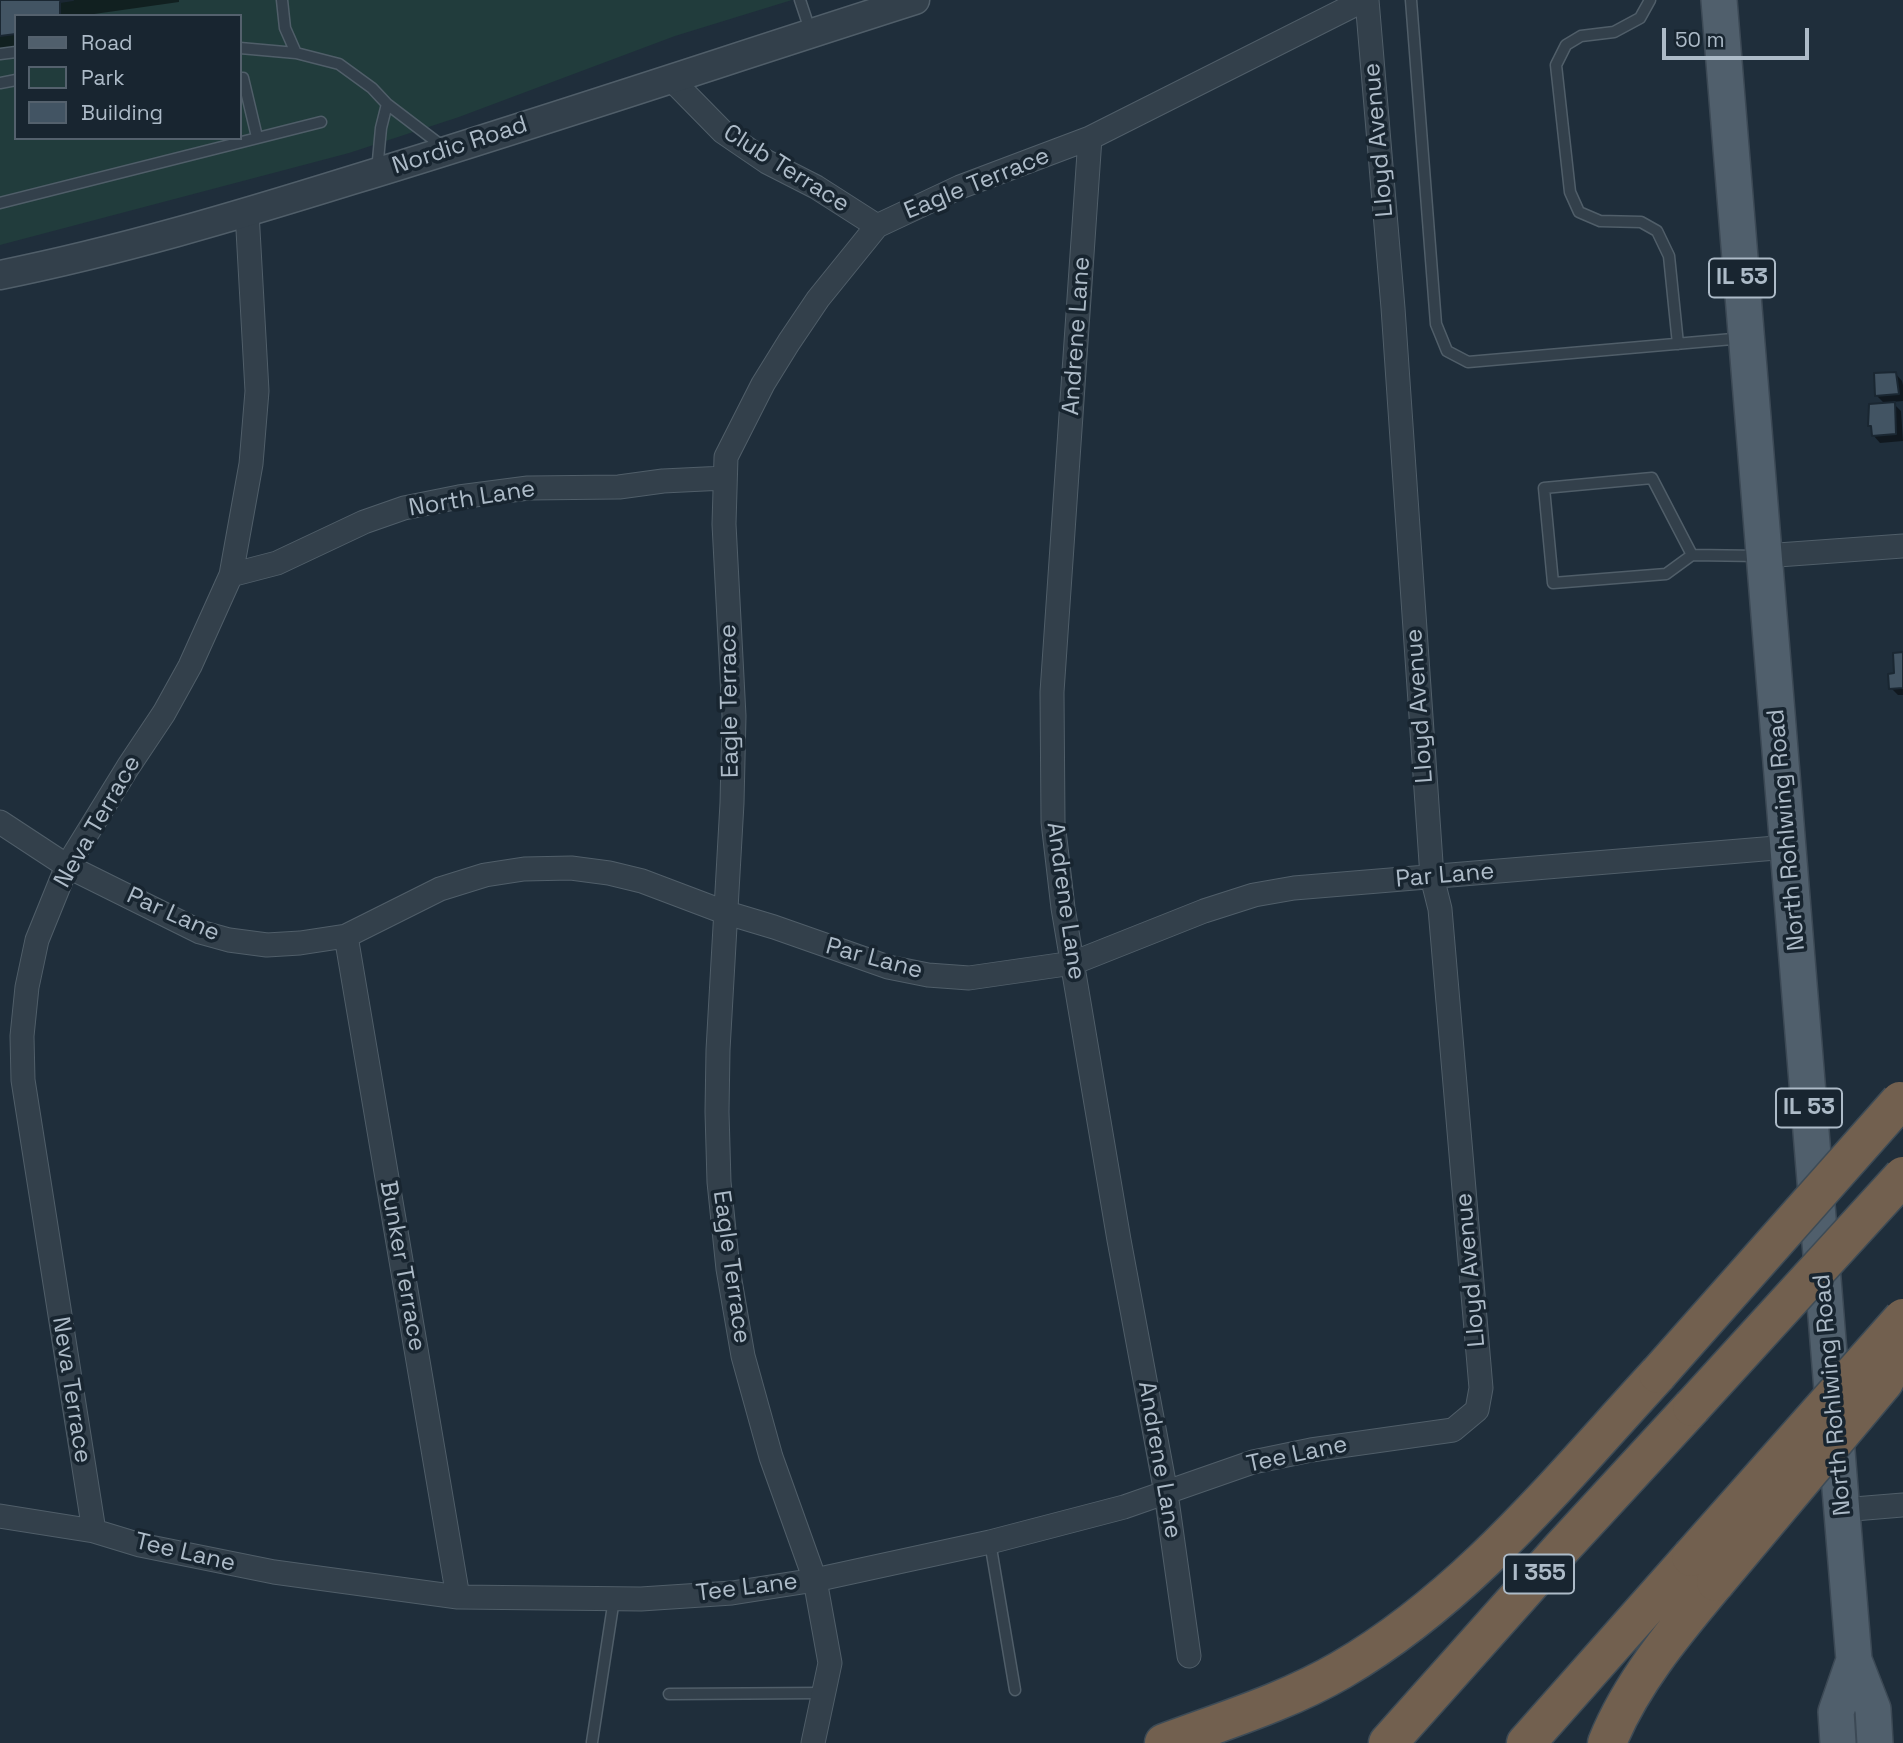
<!DOCTYPE html>
<style>
body{margin:0}
#map{position:relative;width:1903px;height:1743px;overflow:hidden;background:#1f2e3b;font-family:"Space Grotesk",sans-serif}
canvas{display:block}
.legend{position:absolute;left:14px;top:14px;width:228px;height:126px;box-sizing:border-box;background:#182530;border:2px solid #54616d;margin:0;padding:9px 12px;list-style:none;font-size:21px;color:#adbbc8}
.legend li{display:flex;align-items:center;gap:14px;height:35px}
.legend b{width:35px;border:2px solid #54616d}
.scale{position:absolute;left:1662px;top:28px;width:147px;height:32px;box-sizing:border-box;border:4px solid #adbbc8;border-top:0;padding-left:9px;font-size:21px;line-height:24px;white-space:nowrap;color:#adbbc8;-webkit-text-stroke:5px #182530;paint-order:stroke}
</style>
<div id="map">
<canvas width="1903" height="1743"></canvas>
<ul class="legend">
<li><b style="height:9px;background:#505f6c"></b>Road</li>
<li><b style="height:19px;background:#213c3c"></b>Park</li>
<li><b style="height:19px;background:#425463"></b>Building</li>
</ul>
<div class="scale">50 m</div>
</div>
<script>
const c = document.querySelector('canvas').getContext('2d');
c.lineJoin = 'round';
function fillPath(path, color) {
  c.fillStyle = color;
  c.fill(path, 'evenodd');
}
function trace(path, color, width, dash) {
  c.strokeStyle = color;
  c.lineWidth = width;
  c.lineCap = dash ? 'butt' : 'round';
  c.setLineDash(dash || []);
  c.stroke(path);
}
function drawText(font, color, halo, rows, align = 'center') {
  c.font = font + ' "Space Grotesk",sans-serif';
  c.lineWidth = 7;
  c.setLineDash([]);
  c.textBaseline = 'middle';
  c.strokeStyle = halo;
  c.fillStyle = color;
  for (const [text, x, y, turn = 0] of rows) {
    c.save();
    c.translate(x, y);
    c.rotate((+turn || 0) * Math.PI / 180);
    c.textAlign = isNaN(turn) ? turn : align;
    if (halo) c.strokeText(text, 0, 0);
    c.fillText(text, 0, 0);
    c.restore();
  }
}
fillPath(new Path2D(`
 M0 0H792L675 36 459 117 349 153 0 245ZM16 16H240V138H16Z`), '#213c3c');
fillPath(new Path2D(`
 M0 0H179V2L80 16H16V51L0 53Z
 M1895 373 1902 381 1903 385V401L1892 402 1901 411 1903 441 1880 443 1873 435 1870 425 1886 405 1877 396Z
 M1903 654V695H1898L1891 688Z`), '#0007');
const building = new Path2D(`
 M0 0H73L60 2V16H16V34L0 36Z
 M1896 372 1899 394 1875 396 1874 373Z
 M1895 402 1896 434 1872 436 1871 426H1868L1869 404Z
 M1903 652V688L1889 689 1888 674 1894 673 1893 653Z`);
fillPath(building, '#425463');
trace(building, '#1a2732', 2);
const service = new Path2D(`
 M282 0 285 28 296 53
 M800 0 811 33
 M1411 0 1436 324 1447 351 1468 362 1744 338
 M1650 0 1640 18 1614 32 1581 36 1566 45 1556 65 1570 192 1579 212 1600 221 1641 222 1657 231 1669 256 1678 344
 M240 48 296 53 339 64 372 88 387 104 446 149
 M0 54 16 52
 M240 78H243L257 137
 M0 83 16 80
 M377 171 381 128 387 104
 M0 203 321 122
 M1692 555 1652 478 1544 488 1553 583 1666 574 1692 555 1760 556
 M990 1542 1015 1690
 M669 1694 823 1693
 M592 1742 614 1599`);
const minor = new Path2D(`
 M670 78 723 132 767 162 816 187 877 226
 M1090 138 1052 692 1053 822 1063 908 1119 1240 1166 1493 1189 1656
 M1764 556 1903 546
 M231 575 277 563 364 522 404 508 459 497 528 488 619 487 663 481 725 478
 M0 822 67 866 200 932 229 940 267 945 300 943 346 936 440 889 485 875 524 869 571 868 609 873 642 881 724 912 774 927 888 967 928 975 969 978 1073 963 1204 911 1254 895 1294 888 1788 847
 M346 936 458 1597
 M1842 1510 1903 1505
 M0 1516 94 1531 140 1545 274 1572 458 1597 641 1599 732 1593 815 1580 990 1542 1124 1507 1253 1462 1311 1450 1453 1430 1477 1410 1481 1388 1440 909 1432 877 1393 308 1367 0
 M94 1531 23 1080 22 1036 27 987 37 940 67 866 128 767 164 713 190 666 231 575 251 464 257 391 247 212
 M813 1743 830 1663 815 1580 771 1457 743 1356 728 1269 719 1182 717 1112 718 1050 732 803 734 716 724 524 726 457 763 384 789 342 818 299 877 226 960 187 1090 138 1364 0`);
const tertiary = new Path2D(`
 M0 275C119 251 236 216 352 180 540 123 727 60 915 0`);
const primary = new Path2D(`
 M1719 0 1854 1660 1873 1709 1875 1743
 M1838 1743 1836 1712 1854 1660`);
const motorway = new Path2D(`
 M1164 1743C1223 1721 1286 1702 1341 1670 1467 1597 1561 1479 1658 1374
 M1388 1743 1561 1549 1692 1407
 M1526 1743 1691 1557
 M1607 1743C1631 1683 1675 1631 1716 1582`);
trace(service, '#505e69', 13);
trace(minor, '#505e69', 25);
trace(tertiary, '#505e69', 31);
trace(primary, '#3c4955', 38);
trace(motorway, '#3d4b56', 41);
trace(service, '#33404b', 10);
trace(minor, '#33404b', 23);
trace(tertiary, '#33404b', 28);
trace(primary, '#505f6c', 35);
trace(motorway, '#72604f', 38);
const motorwayBridge = new Path2D(`
 M1658 1374 1900 1101
 M1692 1407 1903 1176
 M1691 1557 1903 1318
 M1716 1582 1884 1382 1903 1345`);
trace(motorwayBridge, '#3d4b56', 41, []);
trace(motorwayBridge, '#72604f', 38);
for (const [x, y, w] of [
 [1742,278,66],
 [1809,1108,66],
 [1539,1574,70]
]) {
  const box = new Path2D();
  box.roundRect(x - w / 2, y - 19.5, w, 39, 5);
  c.fillStyle = '#182530';
  c.fill(box);
  trace(box, '#adbbc8', 2);
}
drawText('bold 23px', '#adbbc8', null, [
 ["IL 53",1742,278],
 ["IL 53",1809,1108],
 ["I 355",1539,1574]
]);
drawText('24px', '#adbbc8', '#182530', [
 ["Lloyd Avenue",1379,140,-95],
 ["Nordic Road",460,146,-18],
 ["Club Terrace",786,169,32],
 ["Eagle Terrace",977,184,-22],
 ["Andrene Lane",1077,336,-86],
 ["North Lane",472,499,-9],
 ["Eagle Terrace",730,701,-91],
 ["Lloyd Avenue",1420,706,-94],
 ["Neva Terrace",98,822,-60],
 ["North Rohlwing Road",1787,830,-95],
 ["Par Lane",1445,876,-5],
 ["Andrene Lane",1065,901,82],
 ["Par Lane",173,915,24],
 ["Par Lane",874,959,15],
 ["Bunker Terrace",402,1266,80],
 ["Eagle Terrace",731,1267,82],
 ["Lloyd Avenue",1471,1270,-95],
 ["Neva Terrace",71,1390,81],
 ["North Rohlwing Road",1833,1395,-95],
 ["Tee Lane",1297,1455,-12],
 ["Andrene Lane",1159,1460,80],
 ["Tee Lane",185,1553,13],
 ["Tee Lane",747,1588,-7]
]);
</script>
